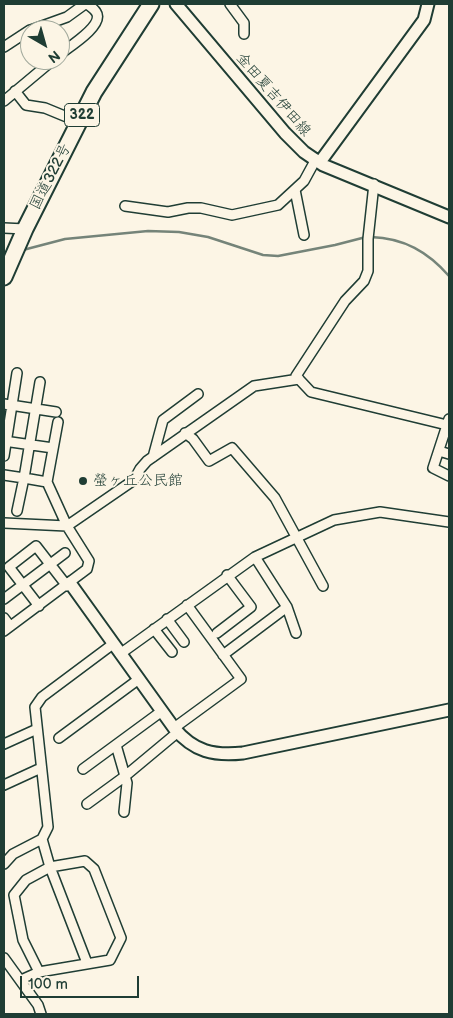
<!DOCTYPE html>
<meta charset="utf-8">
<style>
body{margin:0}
#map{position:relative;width:453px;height:1018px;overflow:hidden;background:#fcf5e5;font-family:"Balsamiq Sans",sans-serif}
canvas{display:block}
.frame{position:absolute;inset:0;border:5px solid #1f3d34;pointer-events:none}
.north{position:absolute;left:20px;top:20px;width:50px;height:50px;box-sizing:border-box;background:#fcf5e5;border:1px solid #a4ab9e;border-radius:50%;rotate:142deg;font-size:14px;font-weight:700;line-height:20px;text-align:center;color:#1f3d34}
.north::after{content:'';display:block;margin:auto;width:18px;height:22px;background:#1f3d34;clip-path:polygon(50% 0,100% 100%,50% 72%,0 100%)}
.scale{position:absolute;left:20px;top:976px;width:119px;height:22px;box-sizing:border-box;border:2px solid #1f3d34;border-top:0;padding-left:6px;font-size:15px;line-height:18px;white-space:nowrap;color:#1f3d34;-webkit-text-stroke:4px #fcf5e5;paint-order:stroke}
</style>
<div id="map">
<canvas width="453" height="1018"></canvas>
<div class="frame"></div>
<div class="north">N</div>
<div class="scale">100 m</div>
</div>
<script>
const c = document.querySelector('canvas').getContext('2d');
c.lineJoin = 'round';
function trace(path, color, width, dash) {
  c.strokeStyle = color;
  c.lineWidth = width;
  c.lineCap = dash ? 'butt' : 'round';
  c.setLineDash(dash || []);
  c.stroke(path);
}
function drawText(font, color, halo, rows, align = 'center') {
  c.font = font + ' "Balsamiq Sans","Klee One",sans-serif';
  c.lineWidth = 4;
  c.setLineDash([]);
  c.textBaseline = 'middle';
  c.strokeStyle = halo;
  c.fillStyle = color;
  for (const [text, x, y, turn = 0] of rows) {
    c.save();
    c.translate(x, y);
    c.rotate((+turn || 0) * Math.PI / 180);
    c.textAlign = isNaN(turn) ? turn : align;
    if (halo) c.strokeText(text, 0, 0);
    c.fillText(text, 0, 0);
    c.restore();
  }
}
trace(new Path2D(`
 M371 237C404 238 428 252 449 276
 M23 250 65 239 148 231 179 232 208 237 263 255 278 256 335 245 366 237`), '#758479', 2.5);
const street = new Path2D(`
 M230 4 244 23V34
 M31 30 67 17 85 4
 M4 47 30 30
 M60 54C69 47 105 25 96 12 94 9 90 6 87 4
 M15 91 26 105 45 108 79 122
 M4 101 53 60
 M374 184 368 239V271L364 281 345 301 296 376 311 392 447 425
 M295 190 304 235
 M125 206 168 212 188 208H201L232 215 278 205 304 181 316 159
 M4 228 25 229
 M40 382 24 478 47 482
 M4 404 56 412
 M449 419 433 468 449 476
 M185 433 193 439 209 461 232 448 275 498 323 586
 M4 441 53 448
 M439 451 449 454
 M4 456 17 373
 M153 457 163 420 198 394
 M4 475 24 478 17 511
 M4 523 67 526 134 480 140 469 147 461 254 386 299 379
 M255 557 287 607 296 633
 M4 599 65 553
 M39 606 9 567 36 546 67 586
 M4 618 10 626
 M167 619 184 642
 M154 629 172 652
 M4 631 87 569 89 561 67 526 47 482 58 422
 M217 633 251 607 227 575
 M120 654 255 557 334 520 380 512 449 522
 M223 655 287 607
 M174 728 241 679 187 605
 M59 738 139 679
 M4 744 37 729
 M116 745 127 783 124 812
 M83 769 162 711
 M4 785 41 768
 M87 804 124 777 178 732
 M4 864 13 854 42 839 48 827 35 707 42 697 113 644
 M4 958 38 1005 41 1014
 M39 972 23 940 14 895 26 880 50 867 87 963
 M21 980 39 972 110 960 121 938 94 869 85 861 50 867 42 839`);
const secondary = new Path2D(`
 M176 4 285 133 304 152 323 165 449 217
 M320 162 424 20 428 4
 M70 583 174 728C194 752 214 756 243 753L449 710`);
const highway = new Path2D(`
 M4 277 25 229 94 92 151 4`);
trace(street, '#1f3d34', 12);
trace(secondary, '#1f3d34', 15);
trace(highway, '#1f3d34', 19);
trace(street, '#fcf5e5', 9);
trace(secondary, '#fcf5e5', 11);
trace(highway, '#fcf5e5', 15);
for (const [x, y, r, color] of [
 [83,481,5,"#1f3d34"]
]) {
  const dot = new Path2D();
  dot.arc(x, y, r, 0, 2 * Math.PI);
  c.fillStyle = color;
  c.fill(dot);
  trace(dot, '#fcf5e5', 2);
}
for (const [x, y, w] of [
 [82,115,35]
]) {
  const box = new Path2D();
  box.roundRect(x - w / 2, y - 11.5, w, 23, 4);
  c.fillStyle = '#fcf5e5';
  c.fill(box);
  trace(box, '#1f3d34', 1);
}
drawText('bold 14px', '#1f3d34', null, [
 ["322",82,115]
]);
drawText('15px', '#1f3d34', '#fcf5e5', [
 ["金田夏吉伊田線",273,95,49],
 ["国道322号",51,177,-63]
]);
drawText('15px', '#1f3d34', '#fcf5e5', [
 ["螢ヶ丘公民館",93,481]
], 'left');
</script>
